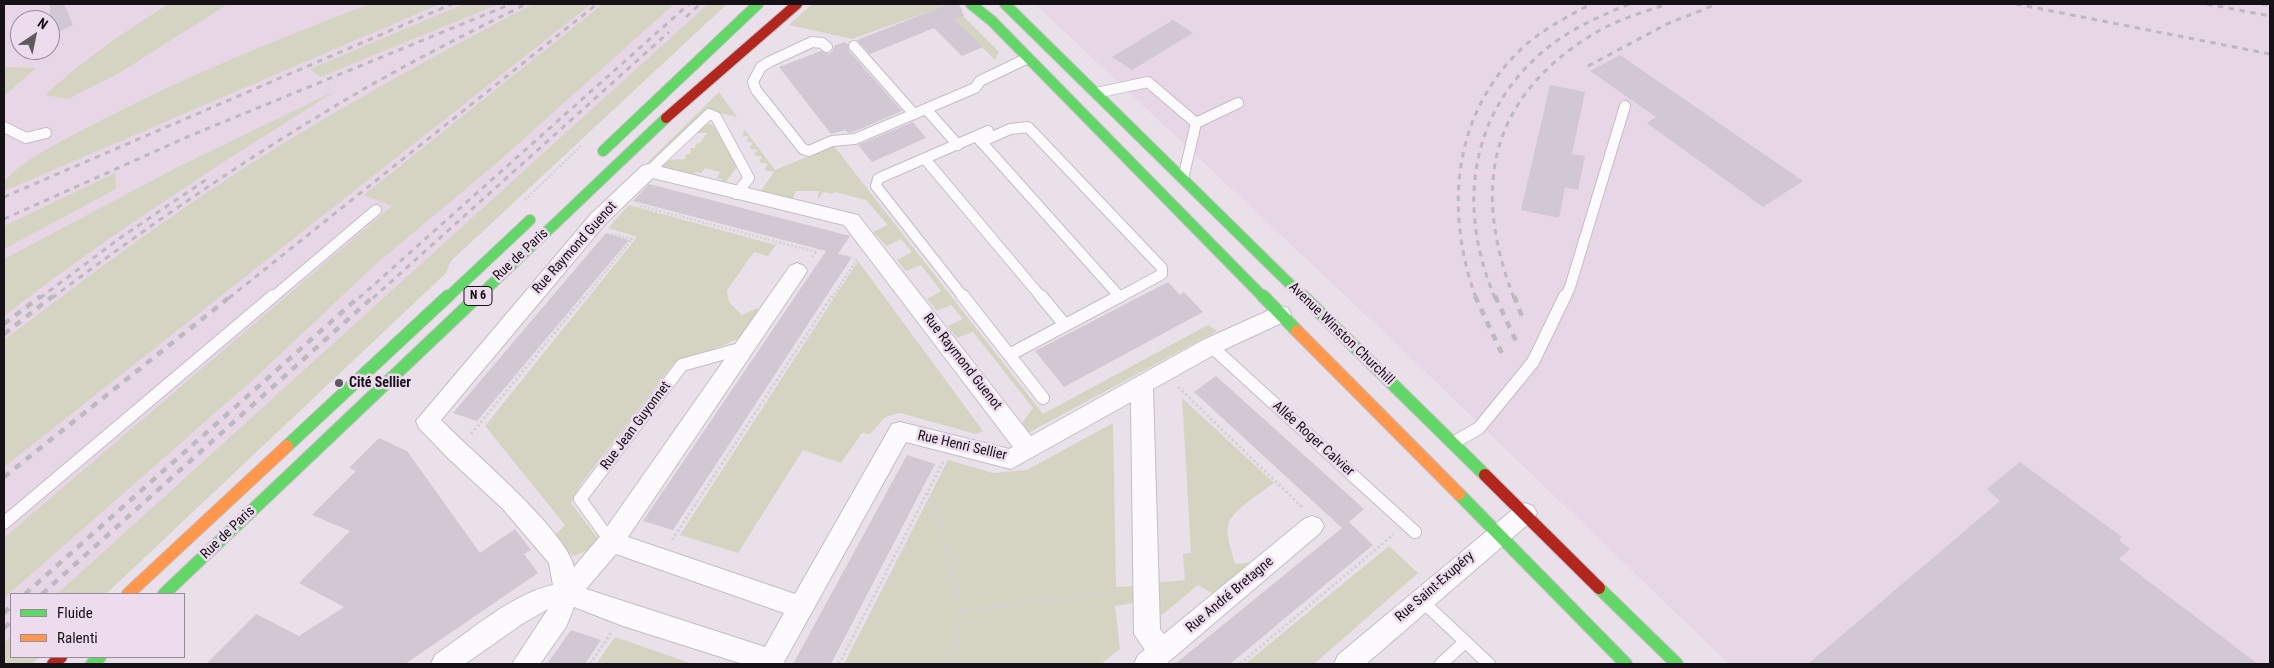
<!DOCTYPE html>
<meta charset="utf-8">
<style>
body{margin:0}
#map{position:relative;width:2274px;height:668px;overflow:hidden;background:#e9e0e9;font-family:"Roboto Condensed",sans-serif}
canvas{display:block}
.frame{position:absolute;inset:0;border:5px solid #161117;pointer-events:none}
.legend{position:absolute;left:10px;top:593px;width:175px;height:65px;box-sizing:border-box;background:#eddced;border:1px solid #978b97;margin:0;padding:6px 9px;list-style:none;font-size:15px;color:#161117}
.legend li{display:flex;align-items:center;gap:10px;height:25px}
.legend b{width:25px;border:1px solid #978b97}
.north{position:absolute;left:10px;top:10px;width:50px;height:50px;box-sizing:border-box;background:#eddced;border:1px solid #978b97;border-radius:50%;rotate:34deg;font-size:14px;font-weight:700;line-height:20px;text-align:center;color:#161117}
.north::after{content:'';display:block;margin:auto;width:18px;height:22px;background:#605960;clip-path:polygon(50% 0,100% 100%,50% 72%,0 100%)}
</style>
<div id="map">
<canvas width="2274" height="668"></canvas>
<div class="frame"></div>
<ul class="legend">
<li><b style="height:6px;background:#63d668"></b>Fluide</li>
<li><b style="height:6px;background:#ff974d"></b>Ralenti</li>
</ul>
<div class="north">N</div>
</div>
<script>
const c = document.querySelector('canvas').getContext('2d');
c.lineJoin = 'round';
function fillPath(path, color) {
  c.fillStyle = color;
  c.fill(path, 'evenodd');
}
function trace(path, color, width, dash) {
  c.strokeStyle = color;
  c.lineWidth = width;
  c.lineCap = dash ? 'butt' : 'round';
  c.setLineDash(dash || []);
  c.stroke(path);
}
function drawText(font, color, halo, rows, align = 'center') {
  c.font = font + ' "Roboto Condensed",sans-serif';
  c.lineWidth = 5;
  c.setLineDash([]);
  c.textBaseline = 'middle';
  c.strokeStyle = halo;
  c.fillStyle = color;
  for (const [text, x, y, turn = 0] of rows) {
    c.save();
    c.translate(x, y);
    c.rotate((+turn || 0) * Math.PI / 180);
    c.textAlign = isNaN(turn) ? turn : align;
    if (halo) c.strokeText(text, 0, 0);
    c.fillText(text, 0, 0);
    c.restore();
  }
}
fillPath(new Path2D(`
 M4 4H719L70 594H11V648L4 654ZM20 20H50V50H20Z
 M1035 4H2270V664H1729L1387 335Z`), '#e6d6e6');
fillPath(new Path2D(`
 M169 4H228L119 73 68 99 45 95C83 60 125 31 169 4Z
 M370 4H440L4 191V181C29 156 59 143 90 126 181 78 275 40 370 4Z
 M464 4H499L320 77 310 69Z
 M533 4H591L4 467V340C73 288 143 235 215 187 317 119 425 61 533 4Z
 M603 4H674L499 161 377 263 256 377 4 598V538L392 206 364 195Z
 M708 4H727L451 261 446 273 106 594H57Z
 M812 4H946L963 16 999 52 995 60 942 7 852 39 789 25Z
 M4 67 36 68 4 96Z
 M339 89C224 161 111 233 4 316V259L176 168Z
 M719 92 737 117C724 114 713 109 700 115L648 167 641 169Z
 M710 124 714 126 738 165 726 182 719 184 722 179 717 178 720 172 705 168 701 173 696 172 692 176 661 166 665 160 685 159 686 154H690L691 148H695L696 144 700 143 707 133H693L703 125Z
 M745 130 775 170 834 146 1043 414 1208 325 1217 331 1028 433 1025 431 1022 423 1033 408 973 332 957 338 948 326 963 319 951 305 937 311 927 299 941 291 921 265 906 271 897 260 912 252 901 239 887 246 873 232 888 225 866 200 835 192 832 194 823 192 818 200 819 191H796L791 203 745 190 747 187 761 191 774 172 764 170 768 164 759 162 762 157 754 155 758 150 749 148 753 143 746 141 749 137 742 135Z
 M115 173 116 189 4 249V226Z
 M629 205 776 245 768 256 754 252 727 290 729 302 742 315 757 308 760 313 746 335 724 345 674 363 581 484 571 503 599 540 586 551 574 556 567 552 554 536 565 525 485 426 637 237 608 228Z
 M858 261 983 431 976 434 900 413 885 417 870 434 862 433 841 463 803 450 738 553 680 535Z
 M1182 398 1274 483C1262 492 1231 511 1228 525 1226 537 1232 552 1235 564L1253 562 1217 596 1198 585 1162 615 1157 612 1154 583 1185 580 1183 554 1191 553Z
 M1113 423 1116 587 1134 586V603L1115 606 1120 649 1101 664H844L948 460 993 473 1027 470Z
 M1389 546 1418 573 1314 664H1245Z
 M11 636V657H39L32 664H4V643Z
 M615 637 693 664H596Z`), '#d5d4c2');
fillPath(new Path2D(`
 M50 4H64L73 25 50 36Z
 M949 4H958L961 8 964 16 955 20 983 47 962 56 934 28 870 54 857 40Z
 M1173 20 1193 33 1132 70 1112 57Z
 M844 42 848 44 849 51 902 111 853 132 848 133 845 130 831 134 779 67 821 51 829 54 833 51 834 46Z
 M1620 55 1803 181 1763 207 1647 123 1656 117 1590 71Z
 M1550 85 1585 92 1572 154 1585 156 1578 190 1565 187 1559 218 1521 210Z
 M913 122 926 138 872 162 858 145Z
 M649 184 850 236 838 254 852 257 673 530 643 521 826 251 633 201Z
 M606 233 629 240 477 421 453 413Z
 M1168 282 1180 295 1184 292 1203 312 1064 387 1035 351Z
 M1216 376 1364 509 1349 522 1373 545 1230 664H1175L1342 528 1194 392Z
 M379 438 407 451 480 553 515 529 531 550 524 554 538 573 405 664H206L256 614 299 636 344 607 299 583 350 531 312 515 356 471 349 468Z
 M907 455 935 464 831 664H793Z
 M2020 462 2122 537 2119 540 2130 549 2119 559 2258 664H1808L2000 501 1987 489Z
 M571 630 601 640 585 664H547Z`), '#d2c8d3');
const laneFar1 = new Path2D(`
 M854 46 914 114
 M827 47 822 43 812 42 769 62 761 67 753 82 756 90 803 149 809 151 832 141 855 139 975 88 980 81 1028 58
 M1096 93 1148 82 1196 123 1183 179
 M926 109 958 145
 M1196 123 1238 103
 M4 127 26 138 46 133
 M978 138 1120 297
 M981 142 1010 129 1028 127 1162 268V274L1118 298
 M925 159 1042 298
 M649 171 709 114 716 117 749 178 736 194
 M272 298 376 210
 M964 298 876 186 878 179 884 176 988 131
 M1565 298 1570 287 1625 106`);
const lane = new Path2D(`
 M963 296 1043 398
 M1041 296 1065 325
 M1211 346 1415 532
 M1009 355 1120 296
 M1453 443 1479 428 1533 362 1565 296
 M4 523 273 296
 M611 542 580 499 682 365 743 348
 M1421 600 1489 664
 M1441 664 1465 642`);
const street = new Path2D(`
 M649 164 858 215 1031 436 1203 340 1274 308 1281 306 1288 308 1291 314 1288 320 1219 352 1153 389 1160 629 1164 634 1304 519 1312 516 1320 519 1324 526 1320 533 1166 664H1134L1138 655 1145 650 1134 634 1131 402 1011 469 906 442 783 664H743L623 626 574 607 566 627 540 664H512L548 609 522 624 465 664H431L435 655C469 632 513 593 553 585L549 563 503 509 449 459 419 428 416 421 591 214 642 166ZM653 178 844 225 1013 447 1009 449 900 422 892 424 795 594 628 537 804 276 807 271 804 266 797 263 790 266 602 534 574 567C566 530 471 451 441 420L605 224ZM616 554 784 613 765 647 586 589Z
 M1525 503 1533 506 1537 513 1533 520 1366 664H1334L1338 655 1517 506Z`);
const fastFar1 = new Path2D(`
 M971 4 992 21 1264 298
 M1005 4 1304 298
 M603 151 758 4
 M447 298 530 220
 M477 298 666 118`);
const fast = new Path2D(`
 M1263 296 1297 331
 M1303 296 1485 475
 M287 446 448 296
 M1459 494 1626 664
 M1599 588 1677 664
 M164 594 478 296
 M92 664 100 657`);
const slow = new Path2D(`
 M1297 331 1459 494
 M128 594 287 446`);
const jamFar1 = new Path2D(`
 M666 118 797 4`);
const jam = new Path2D(`
 M1485 475 1599 588
 M53 664 61 657`);
trace(laneFar1, '#c5bdc5', 12);
trace(lane, '#c5bdc5', 14);
trace(street, '#c5bdc5', 2);
trace(fastFar1, '#c5bdc5', 12);
trace(fast, '#c5bdc5', 14);
trace(slow, '#c5bdc5', 14);
trace(jamFar1, '#c5bdc5', 12);
trace(jam, '#c5bdc5', 14);
trace(new Path2D(`
 M525 200 582 145
 M640 206 817 252 811 258
 M584 298 632 239 612 233
 M832 298 857 259`), '#d4d2d4', 2.5, [2, 2]);
trace(new Path2D(`
 M1178 387 1303 508
 M471 434 585 296
 M927 493 937 514 962 611
 M672 540 832 296
 M1169 585 1210 580
 M93 594 103 585
 M18 664 25 657
 M590 664 611 633
 M839 664 943 462
 M949 664 962 611 1123 591
 M1240 664 1394 534`), '#d4d2d4', 3, [2.5, 2.5]);
trace(laneFar1, '#fcfafc', 10);
trace(lane, '#fcfafc', 12);
fillPath(street, '#fcfafc');
trace(fastFar1, '#63d668', 10);
trace(fast, '#63d668', 12);
trace(slow, '#ff974d', 12);
trace(jamFar1, '#b3261e', 10);
trace(jam, '#b3261e', 12);
trace(new Path2D(`
 M2016 4 2270 54
 M2207 4 2270 16
 M2262 4 2270 5
 M686 17 700 4
 M1588 66 1667 24 1717 4
 M4 197 452 4
 M4 219 187 137 511 4
 M40 298 120 238 207 179
 M52 298C156 220 264 146 378 81 426 54 476 29 526 4
 M229 298 597 4
 M359 298 689 4
 M373 298 669 32
 M1476 298C1445 213 1452 118 1518 52 1539 31 1565 18 1591 4
 M1495 298C1455 204 1470 105 1555 42 1577 26 1603 15 1629 4
 M1514 298C1472 190 1488 100 1590 36 1613 21 1641 13 1667 4`), '#bcbabc', 3, [5.5, 5.5]);
trace(new Path2D(`
 M1475 296 1504 358
 M1495 296 1516 341
 M1514 296 1523 319
 M4 324 41 296
 M4 334 53 296
 M4 477 231 296
 M25 594 360 296
 M42 594 374 296
 M4 613 11 606
 M4 628 11 622`), '#bcbabc', 4.5, [7, 7]);
for (const [x, y, r, color] of [
 [339,383,5,"#605960"]
]) {
  const dot = new Path2D();
  dot.arc(x, y, r, 0, 2 * Math.PI);
  c.fillStyle = color;
  c.fill(dot);
  trace(dot, '#eddced', 2);
}
for (const [x, y, w] of [
 [478,296,28]
]) {
  const box = new Path2D();
  box.roundRect(x - w / 2, y - 9.5, w, 19, 4);
  c.fillStyle = '#eddced';
  c.fill(box);
  trace(box, '#161117', 1);
}
drawText('bold 12px', '#161117', null, [
 ["N 6",478,296]
]);
drawText('14px', '#161117', '#eddced', [
 ["Rue Raymond Guenot",575,248,-48],
 ["Rue de Paris",521,255,-43],
 ["Avenue Winston Churchill",1341,334,44],
 ["Rue Raymond Guenot",962,362,52],
 ["Rue Jean Guyonnet",636,426,-53],
 ["Allée Roger Calvier",1313,439,42],
 ["Rue Henri Sellier",962,446,13],
 ["Rue de Paris",228,533,-44],
 ["Rue Saint-Exupéry",1435,587,-41],
 ["Rue André Bretagne",1230,595,-40]
]);
drawText('bold 14px', '#161117', '#eddced', [
 ["Cité Sellier",349,383]
], 'left');
</script>
